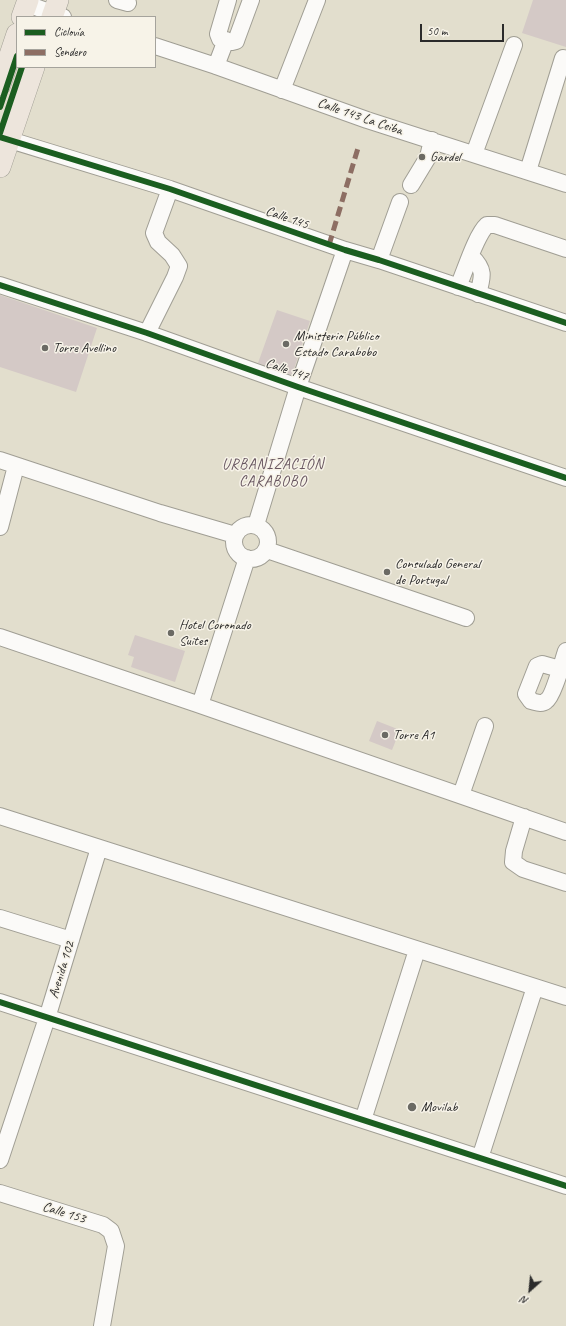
<!DOCTYPE html>
<meta charset="utf-8">
<style>
body{margin:0}
#map{position:relative;width:566px;height:1326px;overflow:hidden;background:#e2decd;font-family:Caveat,sans-serif}
canvas{display:block}
.legend{position:absolute;left:16px;top:16px;width:140px;height:52px;box-sizing:border-box;background:#f7f3e8;border:1px solid #a5a39c;margin:0;padding:5px 7px;list-style:none;font-size:12px;color:#2b2b2b}
.legend li{display:flex;align-items:center;gap:8px;height:20px}
.legend b{width:20px;border:1px solid #a5a39c}
.north{position:absolute;left:510px;top:1270px;width:40px;height:40px;-webkit-text-stroke:3px #f7f3e8;paint-order:stroke;rotate:207deg;font-size:11px;font-weight:700;line-height:16px;text-align:center;color:#2b2b2b}
.north::after{content:'';display:block;margin:auto;width:14px;height:18px;background:#2b2b2b;clip-path:polygon(50% 0,100% 100%,50% 72%,0 100%)}
.scale{position:absolute;left:420px;top:24px;width:84px;height:18px;box-sizing:border-box;border:2px solid #2b2b2b;border-top:0;padding-left:5px;font-size:12px;line-height:14px;white-space:nowrap;color:#2b2b2b;-webkit-text-stroke:3px #f7f3e8;paint-order:stroke}
</style>
<div id="map">
<canvas width="566" height="1326"></canvas>
<ul class="legend">
<li><b style="height:5px;background:#1b5e20"></b>Ciclovía</li>
<li><b style="height:5px;background:#8d6e63"></b>Sendero</li>
</ul>
<div class="north">N</div>
<div class="scale">50 m</div>
</div>
<script>
const c = document.querySelector('canvas').getContext('2d');
c.lineJoin = 'round';
function fillPath(path, color) {
  c.fillStyle = color;
  c.fill(path, 'evenodd');
}
function trace(path, color, width, dash) {
  c.strokeStyle = color;
  c.lineWidth = width;
  c.lineCap = dash ? 'butt' : 'round';
  c.setLineDash(dash || []);
  c.stroke(path);
}
function drawText(font, color, halo, rows, align = 'center') {
  c.font = font + ' Caveat,sans-serif';
  c.lineWidth = 3;
  c.setLineDash([]);
  c.textBaseline = 'middle';
  c.strokeStyle = halo;
  c.fillStyle = color;
  for (const [text, x, y, turn = 0] of rows) {
    c.save();
    c.translate(x, y);
    c.rotate((+turn || 0) * Math.PI / 180);
    c.textAlign = isNaN(turn) ? turn : align;
    if (halo) c.strokeText(text, 0, 0);
    c.fillText(text, 0, 0);
    c.restore();
  }
}
fillPath(new Path2D(`
 M533 0H566V47L522 33Z
 M0 295 97 328 76 392 0 367Z
 M277 310 310 321 292 375 258 363Z
 M135 635 185 651 175 682 131 667 134 657 128 655Z
 M377 721 400 730 392 750 369 741Z`), '#d4c9c6');
const minor = new Path2D(`
 M117 0 128 3
 M228 0 218 34 220 39 232 42 236 41 237 38 251 0
 M27 4 63 17
 M155 46 216 66 367 120 566 184
 M216 66 226 40
 M282 90 317 0
 M0 137 170 189 345 250 379 260 566 323
 M474 154 514 45
 M528 171 563 58
 M411 185 428 157 432 140
 M471 256C485 269 483 276 478 294
 M379 260 400 202
 M0 285 147 333 298 387 566 478
 M458 287C465 271 476 235 487 225H495L566 249
 M147 333 175 277 179 266 172 255 158 242 154 233 170 189
 M0 460 160 513 235 535
 M234 542a17 17 0 1 1 34 0a17 17 0 1 1-34 0Z
 M256 525 298 387 345 250
 M0 527 16 466
 M267 550 466 618
 M247 558 200 705 566 832
 M0 637 200 705
 M560 669 542 664 537 666 526 694 531 701C536 702 541 705 546 701 553 697 563 660 566 651
 M461 795 485 726
 M0 816 566 997
 M524 817 514 851 513 862 523 869 566 883
 M0 918 71 940
 M0 1002 566 1186
 M363 1120 417 950
 M480 1158 535 987
 M0 1160 47 1018 99 848
 M0 1193 103 1225 111 1231 116 1246 102 1326`);
const major = new Path2D(`
 M22 17 28 0
 M52 17 58 0
 M0 85 17 34
 M0 167 34 67`);
trace(minor, '#a09e94', 18);
trace(major, '#a09e94', 22);
trace(minor, '#fbfaf8', 16);
trace(major, '#ede5dc', 21);
trace(new Path2D(`
 M329 245 358 148`), '#8d6e63', 5, [10, 5]);
trace(new Path2D(`
 M0 107 17 56
 M0 133 22 67
 M0 137 170 189 345 250 379 260 566 323
 M0 285 147 333 298 387 566 478
 M0 1002 566 1186`), '#1b5e20', 6);
for (const [x, y, r, color] of [
 [422,157,4,"#6b6a64"],
 [286,344,4,"#6b6a64"],
 [45,348,4,"#6b6a64"],
 [387,572,4,"#6b6a64"],
 [171,633,4,"#6b6a64"],
 [385,735,4,"#6b6a64"],
 [412,1107,5,"#6b6a64"]
]) {
  const dot = new Path2D();
  dot.arc(x, y, r, 0, 2 * Math.PI);
  c.fillStyle = color;
  c.fill(dot);
  trace(dot, '#f7f3e8', 1.5);
}
drawText('14px', '#2b2b2b', '#f7f3e8', [
 ["Calle 143 La Ceiba",360,117,19],
 ["Calle 145",287,218,19],
 ["Calle 147",287,370,19],
 ["Avenida 102",62,970,-73],
 ["Calle 153",64,1213,17]
]);
drawText('14px', '#2b2b2b', '#f7f3e8', [
 ["Gardel",430,157],
 ["Ministerio Público",294,336],
 ["Estado Carabobo",294,352],
 ["Torre Avellino",53,348],
 ["Consulado General",395,564],
 ["de Portugal",395,580],
 ["Hotel Coronado",179,625],
 ["Suites",179,641],
 ["Torre A1",393,735],
 ["Movilab",421,1107]
], 'left');
c.letterSpacing = '1px';
drawText('15px', '#685660', '#f7f3e8', [
 ["URBANIZACIÓN",273,465],
 ["CARABOBO",273,482]
]);
c.letterSpacing = '0px';
</script>
